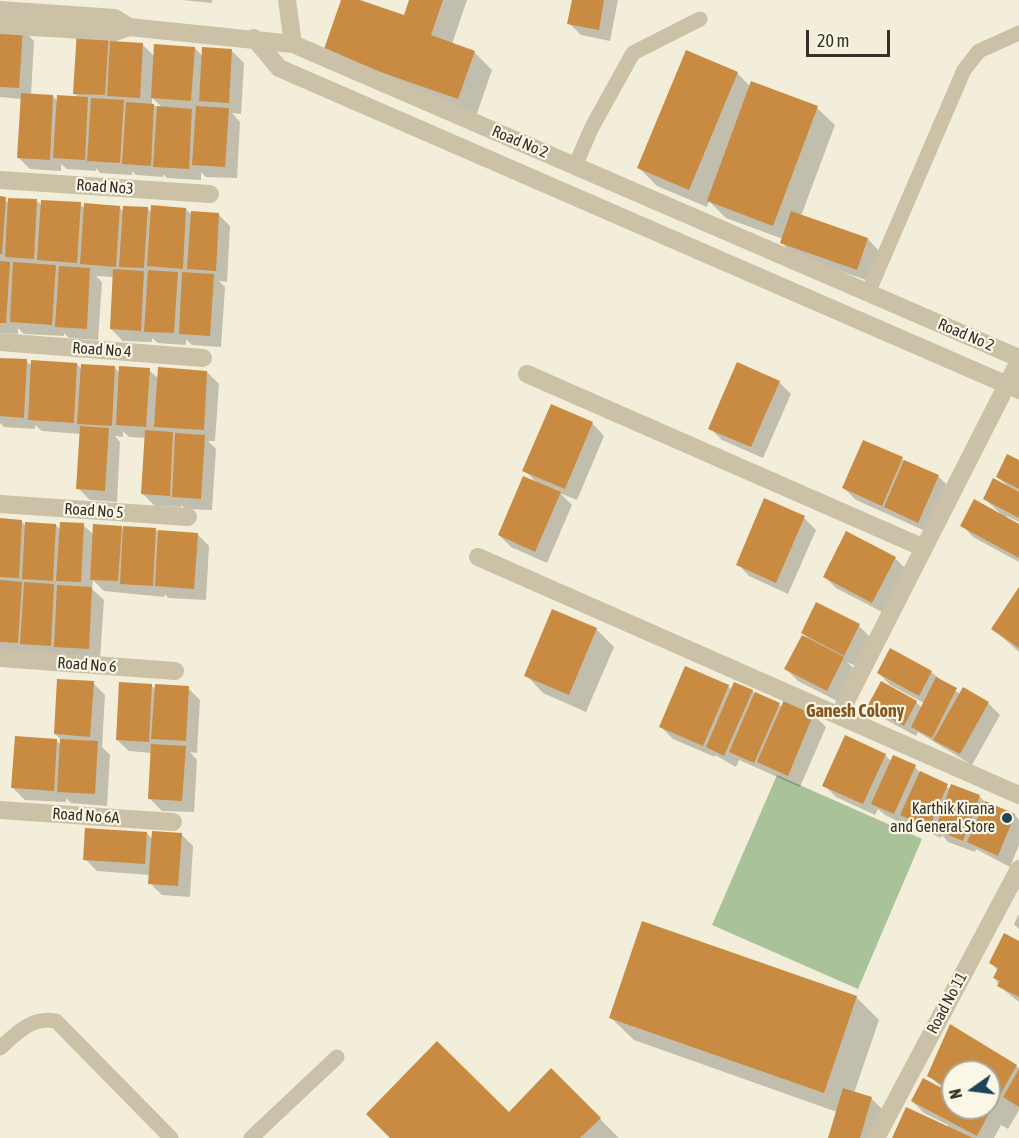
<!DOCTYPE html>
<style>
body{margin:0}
#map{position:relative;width:1019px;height:1138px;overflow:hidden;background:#f2eeda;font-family:"Asap Condensed",sans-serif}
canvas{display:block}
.north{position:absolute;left:941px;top:1060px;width:60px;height:60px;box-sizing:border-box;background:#faf7e7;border:2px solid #aca79a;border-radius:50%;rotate:256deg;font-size:16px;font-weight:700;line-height:24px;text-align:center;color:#363027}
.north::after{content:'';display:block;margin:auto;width:21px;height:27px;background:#1c4359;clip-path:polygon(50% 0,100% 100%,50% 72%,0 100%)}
.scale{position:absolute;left:806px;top:30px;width:84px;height:27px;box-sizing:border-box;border:3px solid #363027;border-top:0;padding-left:8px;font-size:18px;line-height:21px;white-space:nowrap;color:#363027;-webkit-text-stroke:4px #faf7e7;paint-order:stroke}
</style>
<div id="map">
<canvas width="1019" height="1138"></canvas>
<div class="north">N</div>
<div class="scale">20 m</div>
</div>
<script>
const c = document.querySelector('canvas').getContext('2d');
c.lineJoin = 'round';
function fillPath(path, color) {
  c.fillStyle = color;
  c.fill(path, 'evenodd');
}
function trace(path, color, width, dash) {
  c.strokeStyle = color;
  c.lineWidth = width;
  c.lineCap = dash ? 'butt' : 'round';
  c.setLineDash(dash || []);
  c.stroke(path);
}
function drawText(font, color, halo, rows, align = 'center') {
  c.font = font + ' "Asap Condensed",sans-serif';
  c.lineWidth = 4.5;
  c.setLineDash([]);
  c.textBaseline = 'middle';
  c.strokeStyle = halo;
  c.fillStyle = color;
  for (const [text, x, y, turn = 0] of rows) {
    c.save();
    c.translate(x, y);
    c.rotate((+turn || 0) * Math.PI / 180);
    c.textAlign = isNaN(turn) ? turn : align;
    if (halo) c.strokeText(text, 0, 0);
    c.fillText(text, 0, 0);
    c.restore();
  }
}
fillPath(new Path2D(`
 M777 775 922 839 858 989 712 925Z`), '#a9c29a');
fillPath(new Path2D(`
 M182 0H212V3Z
 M342 0H356L405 17 411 0H467L452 44 474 52 492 70 476 116 342 69Z
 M573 0H618L610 41 581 35 569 23Z
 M0 28 22 29 34 41 31 95 53 96 58 102 79 98 74 93 108 34 117 43 142 44 155 57 195 48 203 57 232 51 244 63 241 114 232 113 240 122 237 178 206 177 201 172V180L167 178 163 174V177L136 175 132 171V175L100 173 96 168V171L67 169 61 164V171L30 169 18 157 22 99 0 97ZM152 98 163 108 152 105Z
 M737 73 750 86 817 108 835 125 801 216 868 239 879 251 869 281 794 255 782 243 783 239 726 218 709 201 707 207 657 186 639 168Z
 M0 198 9 203 37 201 42 206 80 204 85 209 119 207 124 212 147 208 152 213 186 209 192 215 218 214 230 226 227 282 219 281 225 287 221 347 192 345 186 339V345L158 343 152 338V342L123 341 111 329 114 277 96 276 102 282 98 340 69 338 64 333V336L24 334 18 328V334L0 333Z
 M0 359 26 361 33 367 77 364 82 370 115 368 120 373 149 370 159 379 207 372 219 384 215 441H208L216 449 212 510 185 509 181 505V507L155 506 143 494 146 438 129 437 123 431V437L115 436 120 442 117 502 90 500 78 488 81 434 42 431 35 425V429L4 427 0 423Z
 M779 382 791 394 763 458 722 440 710 428Z
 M552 406 593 424 604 436 577 500 560 493 572 505 547 563 511 547 499 535 537 483 524 470Z
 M864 442 938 476 950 488 930 533 856 500 844 488Z
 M1019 461V522L1007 516 1006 519 1019 526V562L973 537 962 525 1002 515 985 499 1008 487 998 477Z
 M804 518 816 530 788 594 749 576 738 564Z
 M0 520 21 521 27 527 56 525 61 530 83 525 94 535 121 527 124 531 155 529 158 532 197 534 209 546 206 600 168 598 165 594 164 597 104 591 93 580 92 589 104 600 100 660 67 658 62 653V657L0 653Z
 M895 558 907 570 884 613 836 588 824 576Z
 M1019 590V652L993 629Z
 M553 611 597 630 614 647 586 712 543 693 526 675Z
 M859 626 871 638 856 666 847 662 855 670 839 702 798 681 786 669 810 641 803 633Z
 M891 650 931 672 960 694 963 689 988 703 1000 715 972 765 918 732 916 736 881 717 869 705 916 702 922 708 924 703 890 685 879 673Z
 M93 683 105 695 102 747 110 755 107 806 71 803 66 798V802L25 800 13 788 56 740 61 745 62 740 55 734Z
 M151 685 156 690 188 688 200 700 197 753 190 752 197 760 194 812 162 811 150 799 152 753 129 751 117 740Z
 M728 686 732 690 752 691 783 707 785 702 814 715 826 727 800 787 739 760 736 767 715 755V757L673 739 661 727Z
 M885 755 892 762 915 767 922 774 951 789 952 786 980 797 986 803 1015 815 1019 820V845L1010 867 976 849 975 852 948 842 942 835 941 838 914 826 908 821 906 825 885 815 878 809 875 815 836 797 824 785Z
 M147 833 153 840 181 834 193 846 190 897 162 895 150 883V875L97 871 85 859Z
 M1019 914V929L1014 924Z
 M1019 943V1002L999 986 995 978 998 971 991 963Z
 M856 997 879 1020 854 1093 871 1098 883 1110 875 1138H829L837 1112 634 1040 610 1017Z
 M951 1027 1019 1068V1110L1008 1129 1001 1125 994 1138H894L947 1128 948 1125 924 1113 912 1101 943 1089 929 1075ZM953 1072H989V1108H953Z
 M551 1070 619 1138H392L509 1114Z`), '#0003');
fillPath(new Path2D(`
 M341 0H360L404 15 409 0H443L431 35 475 51 458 99 323 52Z
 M572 0H604L599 30 567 24Z
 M0 26 23 28 19 88 0 87Z
 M77 30 109 32 105 95 73 94Z
 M110 41 143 43 140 98 107 96Z
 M154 44 195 47 191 101 151 98Z
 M202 47 232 49 229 103 199 101Z
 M686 50 738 72 689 190 637 168Z
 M751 81 818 106 773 226 707 201Z
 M21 93 53 95 50 160 17 158Z
 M57 95 88 97 85 160 53 158Z
 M91 98 124 100 120 163 87 161Z
 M126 102 154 104 151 166 122 164Z
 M157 106 192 109 189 169 153 167Z
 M196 106 229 108 225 167 192 165Z
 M0 196 6 197 2 254H0Z
 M8 198 37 199 34 259 5 257Z
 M41 200 81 202 77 263 37 260Z
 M84 203 120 206 116 267 80 264Z
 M151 205 186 208 183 269 147 266Z
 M123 206 148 207 144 268 119 267Z
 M191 211 219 213 216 271 187 269Z
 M791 211 868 238 857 270 780 243Z
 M0 261 10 262 6 323H0Z
 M13 262 56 265 52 325 10 322Z
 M59 266 90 268 87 329 55 327Z
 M113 269 144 271 141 331 110 329Z
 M148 270 178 272 174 333 144 332Z
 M182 272 214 274 210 336 179 334Z
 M0 358 27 359 24 418 0 416Z
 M31 360 77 363 74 423 28 420Z
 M737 362 780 381 751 447 708 429Z
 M81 364 115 366 112 426 77 424Z
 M119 366 150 368 146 427 116 425Z
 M158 367 207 371 204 430 154 427Z
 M551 404 593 422 565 489 522 471Z
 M80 426 109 428 105 491 76 489Z
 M145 430 173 432 170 496 141 494Z
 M175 433 205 435 201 499 172 497Z
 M863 440 903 457 882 506 842 488Z
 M1007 454 1019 460V489L996 477Z
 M904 460 939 475 918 523 884 507Z
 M523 476 561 492 535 552 498 535Z
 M993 478 1019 492V518L983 499Z
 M764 498 805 516 776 583 736 565Z
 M974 499 1019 524V558L960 526Z
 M0 518 22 520 19 578 0 577Z
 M25 522 56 524 53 581 22 579Z
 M60 522 84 523 81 582 56 581Z
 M93 524 122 526 118 581 90 580Z
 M123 526 156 528 153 586 120 584Z
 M158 530 198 533 194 589 155 586Z
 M846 531 896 557 872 603 823 577Z
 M0 580 22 582 18 643 0 642Z
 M24 582 54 584 51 646 20 644Z
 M57 585 92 587 89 649 54 647Z
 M1019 587V648L991 629Z
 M816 602 860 624 844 656 801 633Z
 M552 609 597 628 569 695 524 676Z
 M802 635 844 657 827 691 784 669Z
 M890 648 932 671 919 696 877 673Z
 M685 666 729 685 703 746 659 727Z
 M936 677 957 688 932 738 911 727Z
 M57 679 94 681 90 737 54 734Z
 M881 681 917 701 904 726 868 705Z
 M119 682 152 684 149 742 116 740Z
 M734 682 753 690 724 756 706 747Z
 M155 684 189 686 186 741 151 739Z
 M963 687 989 702 960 754 933 740Z
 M755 692 780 703 754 763 729 752Z
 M784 700 814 713 788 776 757 762Z
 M845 735 886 754 863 804 822 786Z
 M15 736 57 739 54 791 11 788Z
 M60 739 98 741 95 794 57 792Z
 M151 744 186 746 182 801 148 799Z
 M893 755 916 765 894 814 871 804Z
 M920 771 948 784 929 828 900 815Z
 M951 784 980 795 963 841 935 830Z
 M985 801 1015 814 998 856 967 842Z
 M85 828 147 832 145 864 83 860Z
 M152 831 182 833 178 886 148 884Z
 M642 921 857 996 824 1093 609 1018Z
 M1004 933 1019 941V997L997 986 1000 981 993 978 998 968 989 963Z
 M950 1024 1017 1065 990 1112 983 1108H989V1072H953V1091L927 1076Z
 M437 1041 509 1112 551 1068 601 1118 580 1138H390L366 1114Z
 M1019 1069V1107L1003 1097Z
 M923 1078 953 1094V1108H980L989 1113 977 1136 911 1101Z
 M843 1088 872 1097 860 1138H828Z
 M906 1107 973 1138H892Z`), '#c98a42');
trace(new Path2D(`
 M575 166 592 127 633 53 700 19
 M868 293 964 70 979 51 1019 33
 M0 1048C17 1033 32 1016 56 1021L171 1138
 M251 1138 337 1057`), '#cbc1a6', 15);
trace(new Path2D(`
 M287 0 293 44
 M0 10 115 18 129 27 293 44 1019 358
 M0 25 115 32 129 27
 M254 38 279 68 1019 390
 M0 180 210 194
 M0 342 203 358
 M527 374 924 548
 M0 504 188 517
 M478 557 1019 795
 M0 658 175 671
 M839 715 1019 361
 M0 810 173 822
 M876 1138 1019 869`), '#cbc1a6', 18);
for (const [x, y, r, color] of [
 [1007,818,6,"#1c4359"]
]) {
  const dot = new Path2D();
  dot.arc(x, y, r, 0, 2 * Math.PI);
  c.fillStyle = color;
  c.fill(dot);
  trace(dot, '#faf7e7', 2);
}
drawText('16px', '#363027', '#faf7e7', [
 ["Road No 2",520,142,23],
 ["Road No3",105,187,4],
 ["Road No 2",966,335,23],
 ["Road No 4",102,350,4],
 ["Road No 5",94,511,4],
 ["Road No 6",87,665,4],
 ["Road No 6A",86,816,4],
 ["Road No 11",947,1003,-62]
]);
drawText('16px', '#363027', '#faf7e7', [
 ["Karthik Kirana",995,809],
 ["and General Store",995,827]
], 'right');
drawText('bold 18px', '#87561e', '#faf7e7', [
 ["Ganesh Colony",855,711]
]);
</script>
